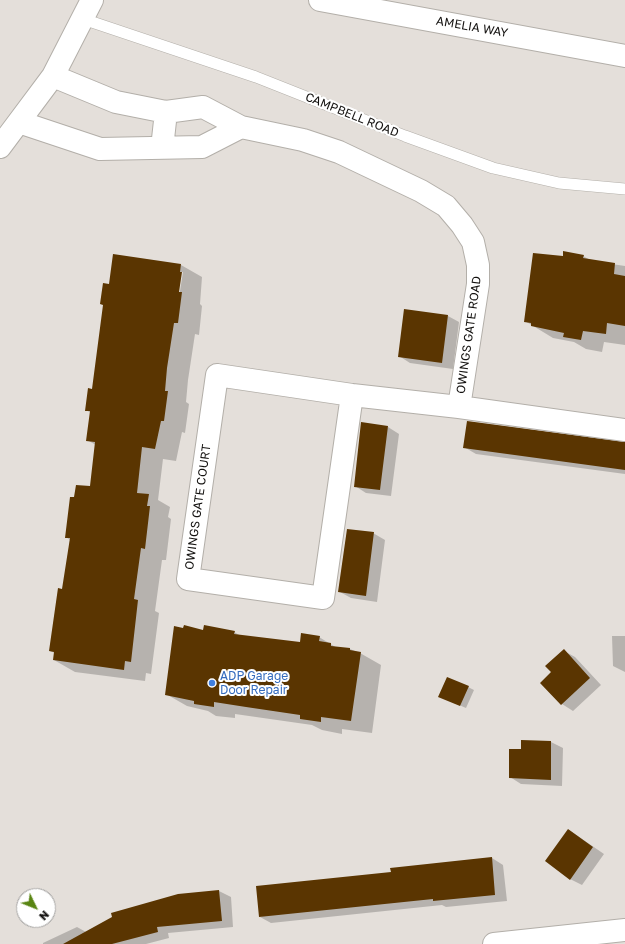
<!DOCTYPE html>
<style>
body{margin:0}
#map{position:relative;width:625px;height:944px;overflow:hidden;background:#e4dfda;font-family:"Golos Text",sans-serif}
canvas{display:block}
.north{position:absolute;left:16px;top:888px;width:40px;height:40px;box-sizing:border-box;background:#fff;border:1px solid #a1a09f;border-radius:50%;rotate:133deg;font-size:11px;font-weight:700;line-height:16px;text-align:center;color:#141210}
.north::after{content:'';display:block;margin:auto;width:14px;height:18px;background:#598512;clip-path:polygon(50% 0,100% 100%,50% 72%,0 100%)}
</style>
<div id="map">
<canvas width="625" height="944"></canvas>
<div class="north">N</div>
</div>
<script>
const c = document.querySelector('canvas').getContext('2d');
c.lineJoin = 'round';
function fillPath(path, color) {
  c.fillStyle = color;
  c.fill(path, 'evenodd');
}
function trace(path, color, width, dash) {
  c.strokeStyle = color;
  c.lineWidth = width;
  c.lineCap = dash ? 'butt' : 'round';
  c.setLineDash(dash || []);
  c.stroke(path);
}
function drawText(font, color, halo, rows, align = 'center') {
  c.font = font + ' "Golos Text",sans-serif';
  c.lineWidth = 4;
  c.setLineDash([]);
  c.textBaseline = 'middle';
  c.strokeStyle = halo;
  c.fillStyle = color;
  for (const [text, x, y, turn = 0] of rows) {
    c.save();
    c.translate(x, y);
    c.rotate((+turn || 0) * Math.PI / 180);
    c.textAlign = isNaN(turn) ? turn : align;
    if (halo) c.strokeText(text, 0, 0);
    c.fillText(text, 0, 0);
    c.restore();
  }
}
fillPath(new Path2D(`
 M583 256 592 261 625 266V345L604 342 602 352 586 349 574 342 553 338 525 321 563 257Z
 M181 265 202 277 200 304 202 306 199 335 195 334 188 380 186 402 189 404 185 433 182 432 176 461 163 459 158 500 170 507 168 517 171 519 166 560H162L155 611 159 613 151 674 146 673 145 681 75 672 54 660 55 653 50 651 63 590 70 540 66 537 75 498 91 488 96 445 87 440 91 413 86 410 93 390 109 285ZM180 272H183L179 297H177Z
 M448 316 459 322 453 369 410 363 399 356Z
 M388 427 399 434 391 496 366 493 355 486Z
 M625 443V474L476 454 464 447Z
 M373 533 385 540 377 602 351 598 340 592Z
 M204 631 234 632 241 636 301 643 319 637 337 648 350 649 360 653 381 665 372 733 342 729V734L322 730 312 725 235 714V718L216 716 208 711 187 706 166 694Z
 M612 636H625V672L613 666Z
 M564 651 575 657 601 685 573 711 562 704 541 683 552 672Z
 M468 687 474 690 466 708 445 699Z
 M522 741 551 742 563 748 562 786 521 784 510 777 522 750Z
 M569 830 604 854 582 885 570 879Z
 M492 858 503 865 507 901 446 907 442 905 271 923 260 917 392 873Z
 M219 891 231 897 233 927 168 933 169 938 146 944H43V943L77 927 86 932Z`), '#0003');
fillPath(new Path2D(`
 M563 251 584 255 583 258 615 263 614 274 625 276V326L607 323 606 334 583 331 581 340 563 337 564 333 531 326V323L524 322 533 253 563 256Z
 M113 254 181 264 180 272H182L179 292H182L178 323H174L167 368 165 391H168L164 421H161L155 449 142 447 137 493 149 494 147 506H150L145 549 141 548 134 599 138 600 131 662 125 661 124 670 53 660 54 652 49 651 58 588 62 589 70 538H65L70 497H74L76 485 90 486 95 442 86 441 90 411H85L88 388 92 389 103 305 100 304 103 283 109 284Z
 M404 309 448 315 442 363 398 357Z
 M467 421 625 442V470L463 448Z
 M361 422 388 426 380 490 354 487Z
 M347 529 374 532 366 596 338 592Z
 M184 625 203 630 204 625 235 631 234 634 300 642 301 633 320 636 319 641 331 643V646L350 648V650L361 652 351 721 321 717V722L300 719V715L246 707 214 702V707L194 704V701L165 695 174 626 183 628Z
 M564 649 590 678 561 705 540 683 551 672 545 666Z
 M447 677 469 686 460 706 438 697Z
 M521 740 551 741V780L509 778V749H521Z
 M568 829 593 847 570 880 545 861Z
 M492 857 495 895 433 901V899L259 917 256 886 391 872 390 868Z
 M219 890 222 921 157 927 158 932 112 944H63L112 917 111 913 178 894Z`), '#5a3501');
const lane = new Path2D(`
 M83 19 256 77 405 136 493 168 559 183 625 189`);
const street = new Path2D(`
 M320 0 625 56
 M53 76 116 102 166 112 203 107 241 127 303 140 339 152 421 191 446 206 462 225 473 242 478 265V284L459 407 625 430
 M19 122 100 149 202 147 241 127
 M0 147 53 76 92 0
 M162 148 166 112
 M352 395 323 598 188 579 217 375 352 395 459 407
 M494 944 625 930`);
trace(lane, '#b3afa9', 12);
trace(street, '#b3afa9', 24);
trace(lane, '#fff', 11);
trace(street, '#fff', 22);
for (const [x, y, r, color] of [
 [212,683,4,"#3f7fe0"]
]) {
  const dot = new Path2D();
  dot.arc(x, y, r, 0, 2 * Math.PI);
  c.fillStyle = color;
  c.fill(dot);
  trace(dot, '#fff', 1.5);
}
drawText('12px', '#141210', '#fff', [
 ["AMELIA WAY",472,27,10],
 ["CAMPBELL ROAD",352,115,22],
 ["OWINGS GATE ROAD",469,335,-82],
 ["OWINGS GATE COURT",198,507,-82]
]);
drawText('12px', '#366cbe', '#fff', [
 ["ADP Garage",220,676],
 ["Door Repair",220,690]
], 'left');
</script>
